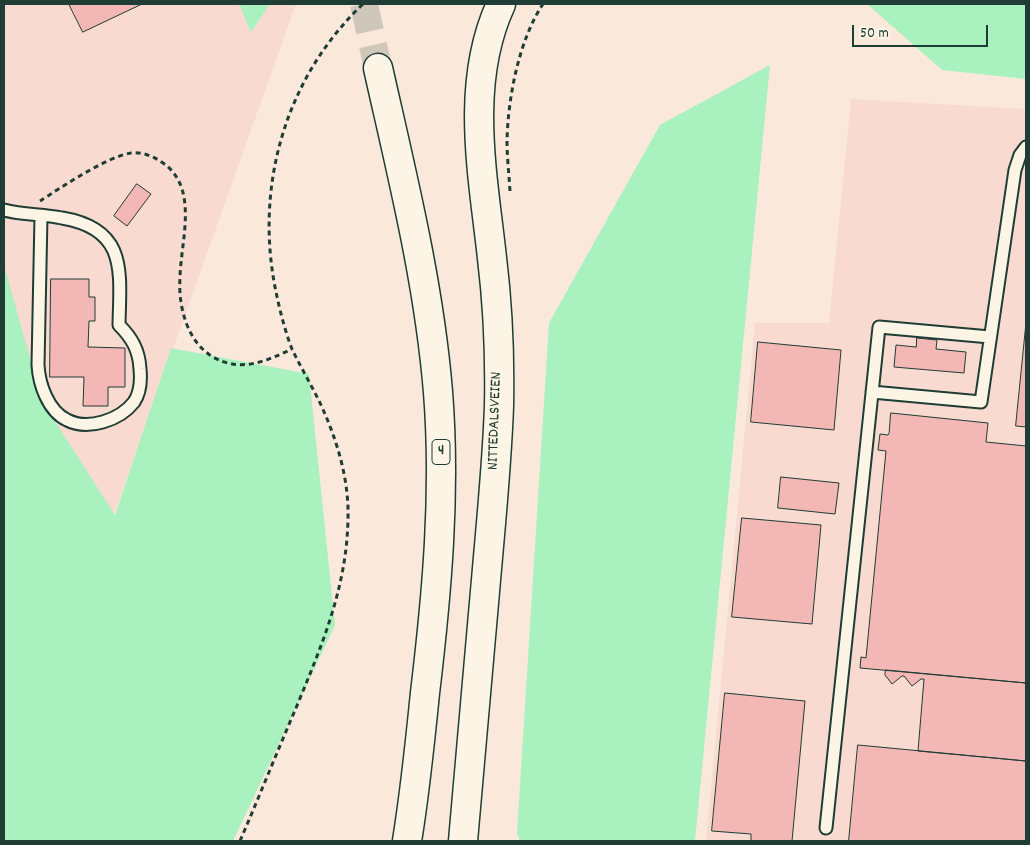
<!DOCTYPE html>
<style>
body{margin:0}
#map{position:relative;width:1030px;height:845px;overflow:hidden;background:#fae9db;font-family:Dekko,sans-serif}
canvas{display:block}
.frame{position:absolute;inset:0;border:5px solid #1f3d34;pointer-events:none}
.scale{position:absolute;left:852px;top:25px;width:136px;height:22px;box-sizing:border-box;border:2px solid #1f3d34;border-top:0;padding-left:6px;font-size:15px;line-height:18px;white-space:nowrap;color:#1f3d34;-webkit-text-stroke:4px #fcf5e5;paint-order:stroke}
</style>
<div id="map">
<canvas width="1030" height="845"></canvas>
<div class="frame"></div>
<div class="scale">50 m</div>
</div>
<script>
const c = document.querySelector('canvas').getContext('2d');
c.lineJoin = 'round';
function fillPath(path, color) {
  c.fillStyle = color;
  c.fill(path, 'evenodd');
}
function trace(path, color, width, dash) {
  c.strokeStyle = color;
  c.lineWidth = width;
  c.lineCap = dash ? 'butt' : 'round';
  c.setLineDash(dash || []);
  c.stroke(path);
}
function drawText(font, color, halo, rows, align = 'center') {
  c.font = font + ' Dekko,sans-serif';
  c.lineWidth = 4;
  c.setLineDash([]);
  c.textBaseline = 'middle';
  c.strokeStyle = halo;
  c.fillStyle = color;
  for (const [text, x, y, turn = 0] of rows) {
    c.save();
    c.translate(x, y);
    c.rotate((+turn || 0) * Math.PI / 180);
    c.textAlign = isNaN(turn) ? turn : align;
    if (halo) c.strokeText(text, 0, 0);
    c.fillText(text, 0, 0);
    c.restore();
  }
}
fillPath(new Path2D(`
 M4 4H296L114 514 4 459Z
 M851 99 1026 109V841H706L755 323H829Z`), '#f8dad0');
fillPath(new Path2D(`
 M239 4H270L251 32Z
 M867 4H1026V79L942 70Z
 M770 65 695 841H520L517 833 549 323 660 125Z
 M4 265 42 401 115 515 171 348 309 374 335 625 233 841H4Z`), '#a9f1bf');
const building = new Path2D(`
 M69 4H142L83 32Z
 M137 184 151 194 127 226 114 216Z
 M51 279H89V297H95V321H89L88 347 125 348V387H108V406H83L84 377H50Z
 M1026 323V427L1016 426Z
 M917 338 937 340 936 349 966 352 964 373 894 367 896 345 916 347Z
 M758 342 841 350 834 430 751 422Z
 M891 413 988 423 986 442 1026 446V683L860 668 861 657 866 658 886 451 878 450 880 434 888 435 889 433Z
 M781 477 839 483 835 514 778 508Z
 M742 518 821 525 812 624 732 617Z
 M886 670 1026 683V761L918 751 924 679H921L912 686 904 676H902L892 684 885 675Z
 M725 693 805 701 792 841H751V834L712 831Z
 M858 745 1026 761V841H849Z`);
fillPath(building, '#f3b7b5');
trace(building, '#1f3d34', 1);
trace(new Path2D(`
 M364 4 378 68`), '#cec7ba', 28, [28, 14]);
const lane = new Path2D(`
 M4 210C23 215 42 214 62 218 128 229 120 272 119 325 132 338 139 350 140 369 141 379 140 393 134 402 120 420 88 431 67 420 48 411 39 384 38 365L41 216
 M872 392 981 402 1015 170 1020 155 1026 147
 M826 828 879 327 990 337`);
const secondary = new Path2D(`
 M463 841C470 754 478 667 486 580 491 522 497 464 499 406 500 357 498 307 492 258 483 175 464 84 501 4`);
const highway = new Path2D(`
 M378 68C402 175 429 282 438 392 446 492 437 593 425 693 420 743 415 792 407 841`);
trace(lane, '#1f3d34', 15);
trace(secondary, '#1f3d34', 31);
trace(highway, '#1f3d34', 31);
trace(new Path2D(`
 M510 191C509 174 507 157 507 141 508 97 519 40 543 4
 M40 201C62 187 106 157 131 153 143 152 153 156 163 163 199 188 181 240 180 277 179 294 181 309 187 325 193 339 200 349 213 357 241 373 266 361 292 349
 M240 841C259 797 277 752 296 708 322 645 347 587 348 518 349 479 337 440 321 405 312 386 301 368 292 349 285 331 280 311 276 292 254 187 285 78 363 4`), '#1f3d34', 3, [5, 4]);
trace(lane, '#fcf5e5', 11);
trace(secondary, '#fcf5e5', 28);
trace(highway, '#fcf5e5', 28);
for (const [x, y, w] of [
 [441,452,18]
]) {
  const box = new Path2D();
  box.roundRect(x - w / 2, y - 12.5, w, 25, 4);
  c.fillStyle = '#fcf5e5';
  c.fill(box);
  trace(box, '#1f3d34', 1);
}
drawText('bold 15px', '#1f3d34', null, [
 ["4",441,452]
]);
drawText('16px', '#1f3d34', '#fcf5e5', [
 ["NITTEDALSVEIEN",496,421,-88]
]);
</script>
